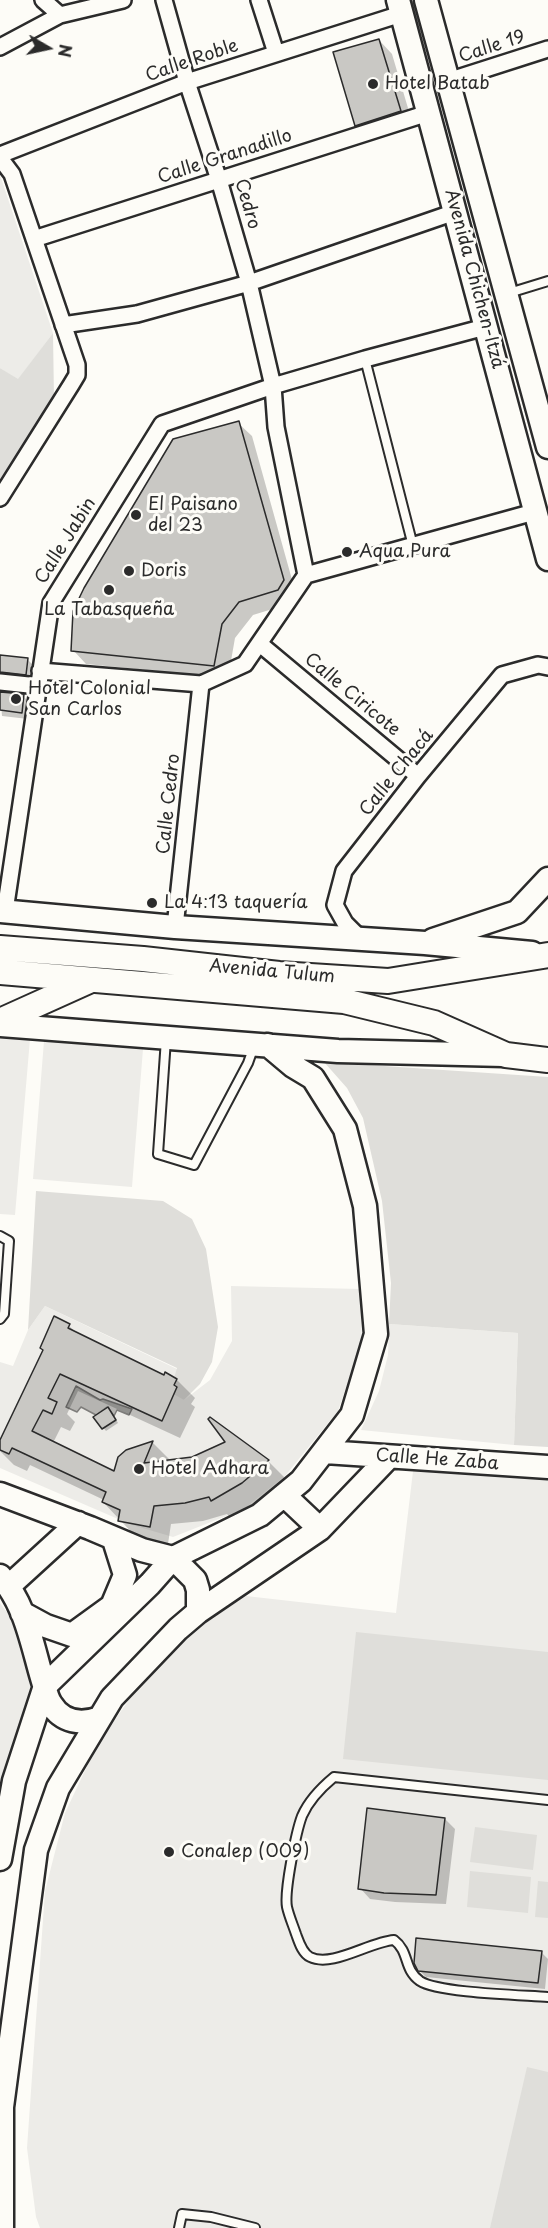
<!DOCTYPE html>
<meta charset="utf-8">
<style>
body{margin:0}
#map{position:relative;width:548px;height:2228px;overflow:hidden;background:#fdfcf7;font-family:"Playpen Sans",sans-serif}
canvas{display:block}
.north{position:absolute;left:18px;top:18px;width:60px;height:60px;-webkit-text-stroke:4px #fdfcf7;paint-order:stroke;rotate:99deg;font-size:16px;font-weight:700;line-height:24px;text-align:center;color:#2b2b2b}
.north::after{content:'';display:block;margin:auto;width:21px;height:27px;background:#2b2b2b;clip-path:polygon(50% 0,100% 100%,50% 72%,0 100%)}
</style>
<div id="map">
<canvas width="548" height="2228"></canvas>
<div class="north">N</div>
</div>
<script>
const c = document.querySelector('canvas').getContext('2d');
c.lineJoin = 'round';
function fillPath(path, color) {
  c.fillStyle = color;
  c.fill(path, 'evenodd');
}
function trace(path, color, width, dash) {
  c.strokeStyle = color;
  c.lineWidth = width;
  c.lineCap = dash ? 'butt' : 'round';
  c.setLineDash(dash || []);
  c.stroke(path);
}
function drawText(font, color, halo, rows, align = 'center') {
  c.font = font + ' "Playpen Sans",sans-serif';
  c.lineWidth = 6;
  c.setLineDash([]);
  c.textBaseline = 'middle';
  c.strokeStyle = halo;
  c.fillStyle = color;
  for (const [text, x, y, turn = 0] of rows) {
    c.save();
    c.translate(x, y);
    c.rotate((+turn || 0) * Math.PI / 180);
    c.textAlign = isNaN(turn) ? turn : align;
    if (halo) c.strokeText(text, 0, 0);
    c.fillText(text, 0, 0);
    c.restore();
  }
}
fillPath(new Path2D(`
 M0 175 53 333 18 380 0 368Z
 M0 1036 30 1039 15 1215 0 1214Z
 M44 1041 143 1049 132 1187 33 1179Z
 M231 1286 360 1289 362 1339 338 1411 285 1476 244 1509 173 1537 132 1525 0 1468V1362L13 1366 28 1330 45 1306 177 1369 184 1400 210 1380 232 1341Z
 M389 1324 518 1333 514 1445 361 1430 379 1391 388 1355Z
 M414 1463 548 1476V2228H40L36 2217 27 2148 45 1891 65 1813 97 1745 143 1680 206 1621 246 1596 396 1613Z
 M0 1603 9 1615 29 1666 31 1684 0 1805Z`), '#edece8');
fillPath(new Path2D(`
 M53 333 54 400 0 490V368L18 379Z
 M324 1062 548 1077V1447L514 1445 518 1333 389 1324 391 1283 382 1201 363 1118 347 1088Z
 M36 1191 163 1201 192 1219 206 1249 218 1327 212 1362 200 1384 184 1400 170 1392 177 1368 45 1306 28 1330Z
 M356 1632 548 1652V1780L343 1759Z
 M475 1827 537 1835 533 1870 470 1862Z
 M470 1871 531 1877 528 1913 467 1907Z
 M538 1881 548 1882V1918L535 1917Z
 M527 2067 548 2072V2228H490Z`), '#dfdeda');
const water = new Path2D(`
 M76 1386 100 1400 103 1399 132 1409 129 1415 117 1410 114 1416 107 1407 96 1415 81 1407 77 1412 66 1407Z`);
fillPath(water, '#b5b4b1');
trace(water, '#7e7d7b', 1.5);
fillPath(new Path2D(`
 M379 40 392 54 413 125 370 139 356 125Z
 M238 423 252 436 296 594 292 603 253 615 235 638 228 678 86 664 73 650Z
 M0 657 27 659 34 666 33 681 0 682Z
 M0 693 23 696 30 703 28 719 2 716Z
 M69 1326 78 1334 164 1377 177 1380 195 1398 191 1404 195 1407 180 1438 78 1391 67 1414 75 1422 70 1431 61 1427 53 1443 115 1473 126 1451 153 1443 171 1461 193 1458 227 1442 210 1419 268 1461 286 1479 260 1501 230 1518 227 1514 203 1521 171 1524 168 1544 138 1539 103 1502 104 1500 30 1465 27 1471 14 1465 0 1451V1438H3Z
 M111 1411 118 1423 106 1431 95 1417Z
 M445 1819 455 1829 446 1904 395 1902 370 1899 360 1888Z
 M541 1952 548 1959 545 1989 426 1977 419 1970Z`), '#0003');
const building = new Path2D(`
 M379 39 401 111 355 126 333 52Z
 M239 421 284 580 278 590 239 602 222 624 214 666 71 651 73 611 84 588 173 439Z
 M0 655 28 658 26 675 0 672Z
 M0 692 24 694 22 713 0 710Z
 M54 1316 70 1324 68 1328 164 1375 165 1372 177 1379 174 1385 177 1387 162 1421 60 1374 48 1398 57 1402 52 1414 43 1410 32 1431 114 1471 118 1457 126 1450 153 1441 144 1463 192 1457 225 1442 208 1419 210 1417 269 1460 242 1483 211 1501 209 1497 185 1503 154 1506 150 1527 118 1521 120 1510 102 1502 106 1492 12 1448 9 1454 0 1450V1440L43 1350 40 1348Z
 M108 1407 116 1420 102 1429 93 1417Z
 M367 1808 445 1818 436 1895 384 1893 358 1889Z
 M416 1938 542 1951 538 1983 418 1971 414 1963Z`);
fillPath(building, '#c9c8c4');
trace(building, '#2b2b2b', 1.5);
const lane = new Path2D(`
 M509 293 548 281
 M365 359 413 546
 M166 1039 158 1154 194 1165 248 1063 254 1046
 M0 1236 9 1241 4 1314 0 1319
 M548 1800 334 1777C322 1787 308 1802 302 1816 296 1832 284 1892 287 1907 289 1916 293 1925 296 1934 299 1942 302 1953 310 1957 332 1968 369 1942 394 1940 410 1952 403 1969 420 1981 438 1993 522 1995 548 1997
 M179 2228 182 2214 211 2217 255 2228`);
const street = new Path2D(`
 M43 0 60 15
 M164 0 187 82 219 180 249 283 273 386 276 427 306 575
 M259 0 276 53
 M0 47 60 15 123 0
 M448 81 548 49
 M0 155 187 82 401 14
 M0 158 12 174 77 365V375L71 385 0 498
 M34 239 428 113
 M63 325 137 314 249 283 455 212
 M260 644 418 776
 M40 671 201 684 245 664 306 575 534 512
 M0 682 38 686
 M5 911 51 603 162 424 273 386 365 359 485 327
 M175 927 201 684
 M362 940 345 923 335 905 344 871 418 776 502 675 538 665 548 667`);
const secondary = new Path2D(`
 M398 0 548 559
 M426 0 548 447
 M0 911 175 927 425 943 532 953
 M433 940 517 912 548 879
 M0 1025 338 1051 504 1055
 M325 1452 548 1467
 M0 1494 90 1528 142 1550 173 1558 195 1580 198 1590V1612
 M284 1495 320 1529
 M0 1576C25 1603 32 1644 42 1678 45 1687 46 1697 51 1704 62 1722 81 1725 100 1718
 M9 1586 78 1523
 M22 1613 46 1626 72 1635 112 1606 125 1575 114 1540
 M0 1859 14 1781 45 1686 150 1584 173 1558 260 1515 301 1481 352 1415 376 1334 365 1206 345 1129 313 1078 293 1066 268 1045
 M2 2228V2107L36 1850 58 1788 112 1698 178 1629 198 1612 320 1529 389 1457`);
const primary = new Path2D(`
 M0 948 143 959 279 974 388 981 548 955
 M0 972 344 1001 434 1023 506 1055 548 1060
 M0 1021 91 980`);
trace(lane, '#2b2b2b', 12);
trace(street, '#2b2b2b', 20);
trace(secondary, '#2b2b2b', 27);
trace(primary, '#2b2b2b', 28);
trace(lane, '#fdfcf7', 8);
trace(street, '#fdfcf7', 15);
trace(secondary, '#fdfcf7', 22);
trace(primary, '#fdfcf7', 24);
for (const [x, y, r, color] of [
 [373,84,6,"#2b2b2b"],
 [136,515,6,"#2b2b2b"],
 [347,552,6,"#2b2b2b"],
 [129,571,6,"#2b2b2b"],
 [109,590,6,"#2b2b2b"],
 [16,699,6,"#2b2b2b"],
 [152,903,6,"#2b2b2b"],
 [139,1469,6,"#2b2b2b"],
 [169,1852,6,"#2b2b2b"]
]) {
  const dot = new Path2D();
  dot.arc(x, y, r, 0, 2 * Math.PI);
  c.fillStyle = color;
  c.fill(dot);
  trace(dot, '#fdfcf7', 2);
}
drawText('18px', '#2b2b2b', '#fdfcf7', [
 ["Calle 19",492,47,-18],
 ["Calle Roble",192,61,-19],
 ["Calle Granadillo",225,157,-18],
 ["Cedro",247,204,74],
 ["Avenida Chichen-Itzá",474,279,75],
 ["Calle Jabin",66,541,-58],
 ["Calle Ciricote",352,695,40],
 ["Calle Chacá",397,773,-51],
 ["Calle Cedro",169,804,-84],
 ["Avenida Tulum",272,972,5],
 ["Calle He Zaba",437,1460,4]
]);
drawText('18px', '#2b2b2b', '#fdfcf7', [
 ["Hotel Batab",385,84],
 ["El Paisano",148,505],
 ["del 23",148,526],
 ["Aqua Pura",359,552],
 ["Doris",141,571],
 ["La Tabasqueña",109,610,"center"],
 ["Hotel Colonial",28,689],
 ["San Carlos",28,710],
 ["La 4:13 taquería",164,903],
 ["Hotel Adhara",151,1469],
 ["Conalep (009)",181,1852]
], 'left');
</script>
